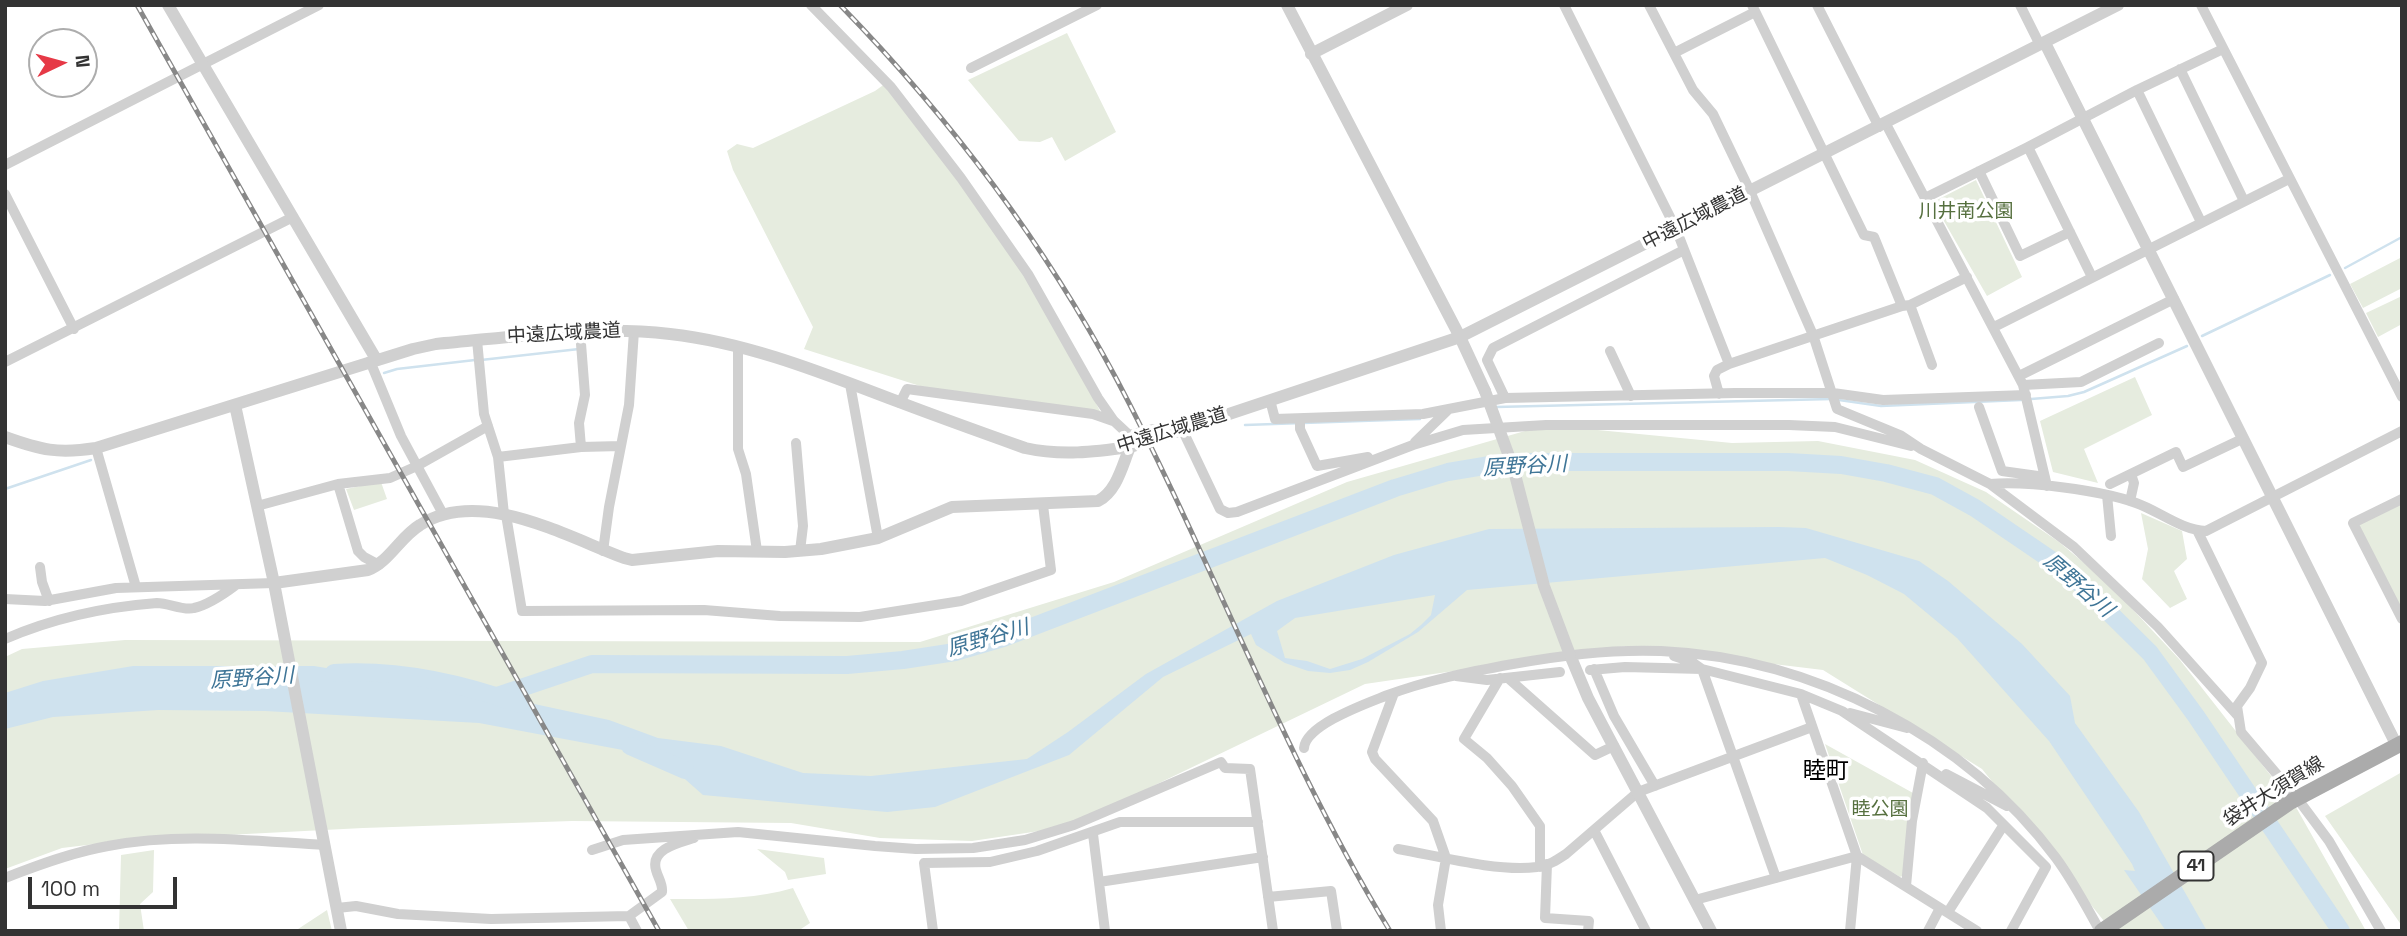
<!DOCTYPE html>
<meta charset="utf-8">
<style>
body{margin:0}
#map{position:relative;width:2407px;height:936px;overflow:hidden;background:#fff;font-family:"Space Grotesk",sans-serif}
canvas{display:block}
.frame{position:absolute;inset:0;border:7px solid #333;pointer-events:none}
.north{position:absolute;left:28px;top:28px;width:70px;height:70px;box-sizing:border-box;background:#fff;border:2px solid #adadad;border-radius:50%;rotate:85deg;font-size:19px;font-weight:700;line-height:28px;text-align:center;color:#333}
.north::after{content:'';display:block;margin:auto;width:24px;height:32px;background:#e63946;clip-path:polygon(50% 0,100% 100%,50% 72%,0 100%)}
.scale{position:absolute;left:28px;top:877px;width:149px;height:32px;box-sizing:border-box;border:4px solid #333;border-top:0;padding-left:9px;font-size:21px;line-height:24px;white-space:nowrap;color:#333;-webkit-text-stroke:5px #fff;paint-order:stroke}
</style>
<div id="map">
<canvas width="2407" height="936"></canvas>
<div class="frame"></div>
<div class="north">N</div>
<div class="scale">100 m</div>
</div>
<script>
const c = document.querySelector('canvas').getContext('2d');
c.lineJoin = 'round';
function fillPath(path, color) {
  c.fillStyle = color;
  c.fill(path, 'evenodd');
}
function trace(path, color, width, dash) {
  c.strokeStyle = color;
  c.lineWidth = width;
  c.lineCap = dash ? 'butt' : 'round';
  c.setLineDash(dash || []);
  c.stroke(path);
}
function drawText(font, color, halo, rows, align = 'center') {
  c.font = font + ' "Space Grotesk","Noto Sans JP",sans-serif';
  c.lineWidth = 7;
  c.setLineDash([]);
  c.textBaseline = 'middle';
  c.strokeStyle = halo;
  c.fillStyle = color;
  for (const [text, x, y, turn = 0] of rows) {
    c.save();
    c.translate(x, y);
    c.rotate((+turn || 0) * Math.PI / 180);
    c.textAlign = isNaN(turn) ? turn : align;
    if (halo) c.strokeText(text, 0, 0);
    c.fillText(text, 0, 0);
    c.restore();
  }
}
fillPath(new Path2D(`
 M1067 33 1116 132 1065 161 1052 137 1040 142 1019 141 968 80Z
 M886 83 958 174 1057 326 1101 413 1093 414 920 386 804 349 813 327 733 170 727 151 737 144 753 148 875 91Z
 M1976 180 2022 277 1987 296 1933 202Z
 M2402 257V288L2363 308 2350 284Z
 M2402 296V324L2378 337 2366 313Z
 M2135 377 2152 415 2084 449 2098 483 2053 472 2040 421Z
 M1546 425 1732 443 1818 441 1915 460 1986 492 2059 542 2108 583 2180 660 2297 809 2366 931H2112L1982 769 1823 670 1625 646 1365 684 1124 800 1053 829 972 841 880 838 791 823 572 821 363 828 129 840 62 848 5 869V657L22 649 125 640 920 642 1114 582 1347 482Z
 M381 482 387 499 354 510 346 489Z
 M2402 502V615L2356 523Z
 M2141 513 2182 531 2187 559 2174 571 2187 599 2170 608 2142 579 2148 549Z
 M1825 744 1913 793 1904 875 1900 877 1863 855Z
 M2402 772V926L2325 816Z
 M757 849 824 858 826 874 788 880 785 872Z
 M154 850 153 892 140 904 144 931H119L121 855Z
 M793 888 810 923 798 931H689L670 899C712 899 752 900 793 888Z
 M327 910 332 931H295Z`), '#e6ecdf');
fillPath(new Path2D(`
 M1779 527 1806 528 1919 561 1948 581 2022 644 2070 696 2075 723 2139 812 2207 931H2166L2124 870 2135 871 2132 864 2049 741 1957 638 1904 594 1867 575 1825 558 1467 590 1418 632 1368 662 1350 670 1330 673 1308 671 1285 663 1256 645 1251 634 1163 677 1069 755 935 807 887 812 703 795 660 757 479 723 265 711 158 710 53 717 5 729V693L43 681 133 666H314L497 696 609 720 658 738 721 746 803 773 871 776 1027 759 1068 732 1146 674 1277 601 1394 555 1489 529ZM1435 595 1431 615 1421 625 1410 634 1362 659 1330 669 1307 661 1285 658 1277 631 1295 618Z`), '#cfe2ee');
trace(new Path2D(`
 M2345 268 2402 237
 M2202 336 2330 275
 M481 360 579 349
 M384 373 397 369 475 360
 M2031 399 2068 396 2084 392 2187 346
 M1839 400 1881 406 2021 400
 M1496 407 1832 399
 M1245 425 1420 419
 M5 489 91 460`), '#cfe2ee', 2.5);
trace(new Path2D(`
 M334 673C396 669 461 683 519 704
 M497 696 592 664 847 665 903 660 955 652 1003 638 1395 488 1448 472 1496 464 1524 462H1788L1841 465 1886 473 1935 486 1975 508 2066 570 2150 653 2196 716 2341 931
 M630 746 685 770`), '#cfe2ee', 18);
trace(new Path2D(`
 M811 5 891 87 961 178 1028 274 1098 398 1114 421 1129 435 1153 429 1157 438
 M1564 5 1676 229 1729 364 1717 370 1714 376 1719 394
 M1649 5 1693 90 1713 114 1750 191 1813 335 1837 409 1900 435 1921 449 1990 484 2074 547 2158 627 2238 716
 M1817 5 1879 127
 M2020 5 2040 45
 M2201 5 2402 397
 M1674 53 1755 12
 M971 68 1097 5
 M2180 69 2244 201
 M1886 124 2023 385 2047 486
 M2028 147 2137 90
 M5 165 319 5
 M1979 171 2020 256 2070 232
 M5 194 74 329
 M1925 198 2028 147 2092 277
 M2201 222 2137 90 2223 49
 M1910 305 1932 365
 M1902 306 1910 305 1967 277
 M1994 327 2289 179
 M580 331 585 395 579 423 581 447
 M477 340 484 414 498 457 504 514
 M738 347V449L746 474 757 551
 M1610 351 1631 396
 M370 361 401 436 443 514
 M5 362 293 217
 M1729 364 1902 306 1874 237 1864 235 1752 5
 M2019 376 2174 299
 M850 384 878 538
 M2023 385 2081 382 2159 343
 M1505 398 1487 360 1493 348 1684 250
 M1270 400 1275 419 1423 414 1505 398 1735 393H1833L1883 400 2026 395
 M900 403 907 389 1093 414 1113 421
 M1979 407 2002 471 2045 477
 M1300 419V429L1317 466 1368 457
 M1182 429 1220 509 1228 513 1237 512 1413 445 1463 430 1546 425H1789L1835 427 1911 446
 M1415 442 1447 411
 M796 443 803 526 800 551
 M96 448 136 587
 M498 457 581 447 621 446
 M338 484 358 551 364 557 379 565
 M1990 484C2027 481 2101 490 2136 503 2159 511 2181 530 2206 531L2402 431
 M2110 484 2176 452 2183 467 2242 439
 M2107 495 2111 536
 M2402 499 2353 523 2402 619
 M2130 501 2134 483 2131 474
 M257 506 338 484 390 478 417 466 488 426
 M506 515 522 611 704 610 780 616 860 617 961 601 1051 570 1043 505
 M2197 530 2262 663 2250 688 2237 706 2241 732 2297 798 2329 841 2381 931
 M603 551 609 507 629 405 634 331
 M40 567 42 582 49 601
 M5 599 45 601 116 588 274 583
 M5 639C53 618 105 607 157 603 169 603 183 611 194 608 208 605 224 594 236 585
 M1674 656 1692 662 1702 669 1776 878
 M1594 669 1614 716 1655 786
 M1590 670 1625 667 1702 669 1801 694 1842 711 1987 808 2046 867 2011 931
 M1456 676 1487 680 1560 672
 M1500 678 1464 739 1487 758 1512 786 1540 826V867
 M1508 678 1595 755 1614 746
 M1394 693 1372 752 1375 759 1433 821 1446 858 1438 905 1441 931
 M1801 694 1857 856 1850 931
 M1850 713 1907 728
 M1304 748C1306 725 1365 704 1385 696 1427 680 1469 672 1513 664 1562 655 1611 649 1661 651 1813 658 1965 736 2056 858 2073 881 2086 906 2100 931
 M1946 774 2007 806
 M1594 830 1646 931
 M1093 834 1105 931
 M1398 849C1438 856 1496 872 1537 867 1548 866 1557 860 1566 854L1638 792 1812 727
 M592 850 623 840 738 832 875 846 916 849 973 848 1025 840 1074 825 1221 762 1225 768 1250 769 1273 931
 M1547 864 1545 918 1589 921 1588 931
 M5 878C38 865 73 852 108 846 179 832 253 841 325 845
 M1099 882 1263 857
 M1906 886 1912 821 1923 763
 M1268 897 1331 891 1337 931
 M1695 900 1857 856 1977 931
 M337 908 356 906 398 914 491 919 629 916 637 931
 M1948 912 2003 826
 M629 916 662 892C663 884 658 878 656 870 650 849 678 843 694 838
 M933 931 924 863 990 862 1037 851 1120 822H1258
 M1928 931 1940 908`), '#d0d0d0', 10);
trace(new Path2D(`
 M168 5 376 359
 M1287 5 1460 337 1485 391
 M2045 43 2397 746
 M1311 54 1407 5
 M235 405 274 583 341 931
 M5 437C41 450 58 454 96 448L413 349 436 344C514 337 592 325 670 334 750 343 825 374 899 402 941 418 983 433 1025 448 1061 456 1094 452 1130 447L1460 337 2118 5
 M274 583 368 570C390 561 400 537 420 525 480 487 565 536 624 558L632 560 718 551 785 552 821 549 878 538 952 507 1098 501C1117 491 1122 466 1130 447
 M1570 655 1588 698 1711 931`), '#d0d0d0', 12);
trace(new Path2D(`
 M2102 931 2290 802 2402 743`), '#ababab', 16);
const rail = new Path2D(`
 M137 5 659 931
 M840 5C949 117 1044 243 1117 380 1213 562 1283 756 1390 931`);
trace(rail, '#888', 5);
trace(rail, '#fff', 2.5, [8]);
trace(new Path2D(`
 M1485 391 1513 467 1544 586 1570 655`), '#d0d0d0', 12);
for (const [x, y, w] of [
 [2196,866,35]
]) {
  const box = new Path2D();
  box.roundRect(x - w / 2, y - 14.5, w, 29, 5);
  c.fillStyle = '#fff';
  c.fill(box);
  trace(box, '#333', 2);
}
drawText('bold 18px', '#333', null, [
 ["41",2196,866]
]);
drawText('19px', '#56703f', '#fff', [
 ["川井南公園",1966,212],
 ["睦公園",1880,810]
]);
drawText('19px', '#333', '#fff', [
 ["中遠広域農道",1695,219,-27],
 ["中遠広域農道",564,334,-3],
 ["中遠広域農道",1172,431,-17],
 ["袋井大須賀線",2274,792,-32]
]);
drawText('italic 21px', '#3f7597', '#fff', [
 ["原野谷川",1525,467,-3],
 ["原野谷川",2078,586,41],
 ["原野谷川",988,639,-16],
 ["原野谷川",252,679,-4]
]);
drawText('23px', '#000', '#fff', [
 ["睦町",1826,772]
]);
</script>
